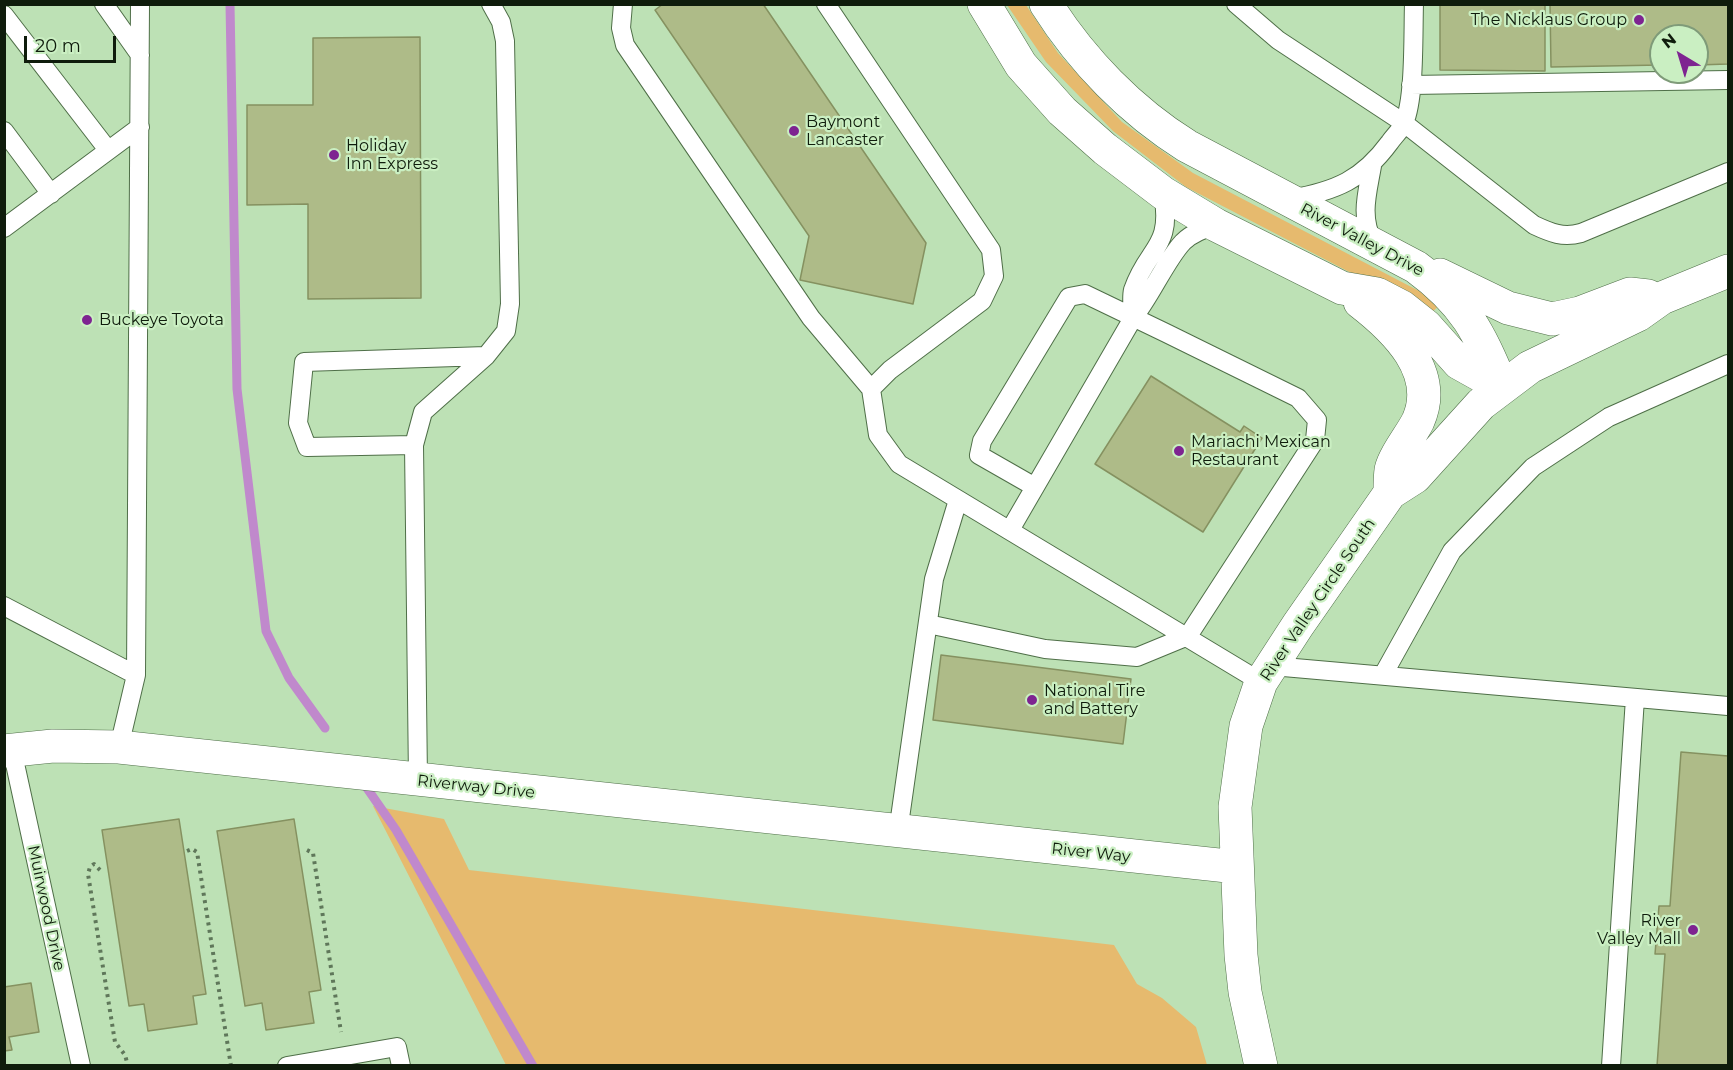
<!DOCTYPE html>
<style>
body{margin:0}
#map{position:relative;width:1733px;height:1070px;overflow:hidden;background:#bde1b5;font-family:Montserrat,sans-serif}
canvas{display:block}
.frame{position:absolute;inset:0;border:6px solid #0f1c0c;pointer-events:none}
.north{position:absolute;left:1649px;top:24px;width:60px;height:60px;box-sizing:border-box;background:#caefc2;border:2px solid #7f9b79;border-radius:50%;rotate:322deg;font-size:16px;font-weight:700;line-height:24px;text-align:center;color:#0f1c0c}
.north::after{content:'';display:block;margin:auto;width:21px;height:27px;background:#7e2491;clip-path:polygon(50% 0,100% 100%,50% 72%,0 100%)}
.scale{position:absolute;left:24px;top:36px;width:92px;height:27px;box-sizing:border-box;border:3px solid #0f1c0c;border-top:0;padding-left:8px;font-size:18px;line-height:21px;white-space:nowrap;color:#0f1c0c;-webkit-text-stroke:4px #caefc2;paint-order:stroke}
</style>
<div id="map">
<canvas width="1733" height="1070"></canvas>
<div class="frame"></div>
<div class="north">N</div>
<div class="scale">20 m</div>
</div>
<script>
const c = document.querySelector('canvas').getContext('2d');
c.lineJoin = 'round';
function fillPath(path, color) {
  c.fillStyle = color;
  c.fill(path, 'evenodd');
}
function trace(path, color, width, dash) {
  c.strokeStyle = color;
  c.lineWidth = width;
  c.lineCap = dash ? 'butt' : 'round';
  c.setLineDash(dash || []);
  c.stroke(path);
}
function drawText(font, color, halo, rows, align = 'center') {
  c.font = font + ' Montserrat,sans-serif';
  c.lineWidth = 4.5;
  c.setLineDash([]);
  c.textBaseline = 'middle';
  c.strokeStyle = halo;
  c.fillStyle = color;
  for (const [text, x, y, turn = 0] of rows) {
    c.save();
    c.translate(x, y);
    c.rotate((+turn || 0) * Math.PI / 180);
    c.textAlign = isNaN(turn) ? turn : align;
    if (halo) c.strokeText(text, 0, 0);
    c.fillText(text, 0, 0);
    c.restore();
  }
}
fillPath(new Path2D(`
 M1007 5H1026L1058 53 1122 122 1193 173 1442 303 1430 314 1186 187 1113 131 1046 62Z
 M373 806 444 819 469 870 1114 945 1137 984 1162 998 1196 1027 1207 1065H506Z`), '#e6ba6e');
trace(new Path2D(`
 M230 4 237 389 266 631 289 678 325 728
 M362 781 396 830 533 1066`), '#c089cc', 9);
const building = new Path2D(`
 M663 4H763L926 243 913 304 800 280 809 236 655 10Z
 M1440 4H1545V71L1440 70Z
 M1550 4H1728V64L1697 65V36H1661V65L1551 67Z
 M420 37 421 298 308 299V204L247 205V105H313V38Z
 M1151 376 1240 432 1244 426 1262 438 1203 532 1095 464Z
 M941 655 1131 679 1123 744 933 720Z
 M1681 752 1728 756V1066H1657L1665 954H1655L1659 906H1670Z
 M179 819 206 994 193 996 197 1024 148 1031 144 1004 129 1006 102 830Z
 M294 819 321 990 309 992 314 1023 266 1030 262 1003 245 1006 217 831Z
 M31 983 39 1032 9 1037 12 1050 4 1051V987Z`);
fillPath(building, '#aebb88');
trace(building, '#859160', 1.5);
const lane = new Path2D(`
 M104 4 140 55
 M623 4 621 28 625 45 811 318 871 389 878 435 899 464 1261 682
 M826 4 991 250 994 276 982 301 890 370 871 389
 M1236 4 1278 40 1404 123 1534 225C1551 233 1563 238 1581 233L1728 172
 M4 15 108 150
 M1411 85 1728 80
 M4 131 51 194
 M1372 166C1367 195 1360 215 1373 243
 M1290 199C1336 191 1362 180 1390 142 1394 136 1401 130 1404 123 1415 99 1413 33 1414 4
 M4 228 140 127
 M1133 318C1133 310 1131 298 1133 290 1148 246 1173 249 1163 193
 M414 445 307 447 298 423 304 362 486 356
 M1010 530 1133 318C1151 296 1166 260 1183 242 1192 233 1204 229 1216 225
 M4 606 136 675
 M928 624 1045 649 1137 657 1188 636 1315 440 1317 420 1298 398 1166 333 1085 294 1069 297 982 441 979 455 1035 487
 M1272 666 1728 706
 M1383 675 1452 551 1533 467 1609 417 1728 364
 M119 747 136 675 140 4
 M12 750 81 1066
 M418 780 414 445 423 412 486 356 506 331 510 304 505 41 501 22 491 4
 M898 832 934 579 958 500
 M287 1066 397 1047 401 1066
 M1611 1066 1635 698`);
const street = new Path2D(`
 M984 4 1021 65 1062 111 1105 149 1163 193 1216 225 1342 288 1377 294 1402 307 1426 326 1459 363 1502 387
 M1046 4C1082 61 1131 111 1187 146L1416 267C1465 303 1479 332 1502 387
 M1440 275 1508 308 1552 319 1580 313 1630 294 1648 296
 M1360 302C1395 329 1440 372 1418 421 1411 435 1394 456 1391 470 1390 477 1390 486 1390 493
 M4 751 53 746 119 747 1237 867
 M1261 1066 1245 992 1241 955 1235 807 1246 726 1261 682 1298 625 1390 493 1415 477 1481 404 1530 367 1638 315 1662 298 1728 271`);
trace(lane, '#4f6f48', 20);
trace(street, '#4f6f48', 34);
trace(new Path2D(`
 M307 850 313 853 341 1032
 M187 851 192 849 197 852 231 1066
 M100 870 94 864 90 867 88 874 115 1042 125 1055 128 1066`), '#5f775a', 4, [3, 4.5]);
trace(lane, '#fff', 18);
trace(street, '#fff', 33);
for (const [x, y, r, color] of [
 [1639,20,6,"#7e2491"],
 [794,131,6,"#7e2491"],
 [334,155,6,"#7e2491"],
 [87,320,6,"#7e2491"],
 [1179,451,6,"#7e2491"],
 [1032,700,6,"#7e2491"],
 [1693,930,6,"#7e2491"]
]) {
  const dot = new Path2D();
  dot.arc(x, y, r, 0, 2 * Math.PI);
  c.fillStyle = color;
  c.fill(dot);
  trace(dot, '#caefc2', 2);
}
drawText('16px', '#0f1c0c', '#caefc2', [
 ["The Nicklaus Group",1627,20,"right"],
 ["Baymont",806,122],
 ["Lancaster",806,140],
 ["Holiday",346,146],
 ["Inn Express",346,164],
 ["Buckeye Toyota",99,320],
 ["Mariachi Mexican",1191,442],
 ["Restaurant",1191,460],
 ["National Tire",1044,691],
 ["and Battery",1044,709],
 ["River",1681,921,"right"],
 ["Valley Mall",1681,939,"right"]
], 'left');
drawText('16px', '#0f1c0c', '#caefc2', [
 ["River Valley Drive",1362,240,28],
 ["River Valley Circle South",1318,600,-56],
 ["Riverway Drive",476,787,6],
 ["River Way",1091,853,6],
 ["Muirwood Drive",46,908,78]
]);
</script>
